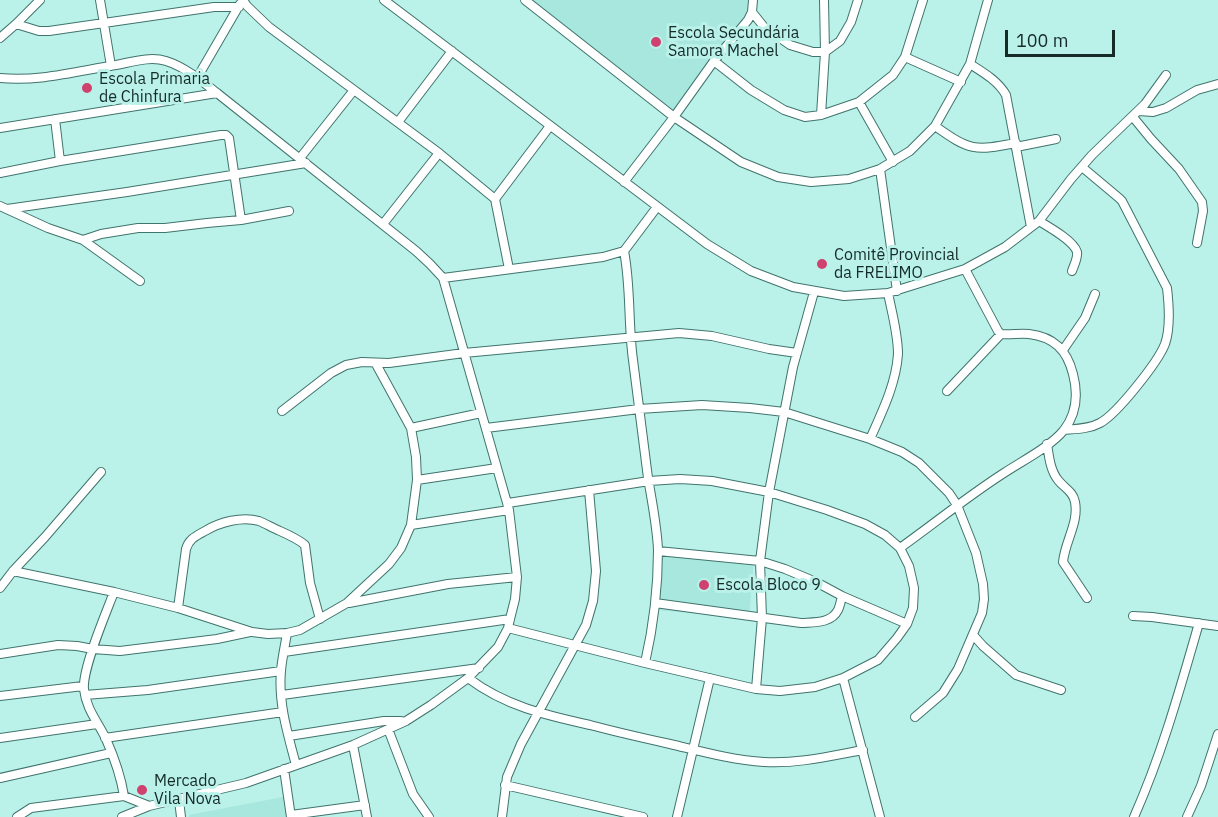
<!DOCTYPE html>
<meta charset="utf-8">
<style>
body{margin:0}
#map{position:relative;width:1218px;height:817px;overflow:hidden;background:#baf1e9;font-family:"IBM Plex Sans",sans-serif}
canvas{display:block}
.scale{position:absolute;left:1005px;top:30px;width:110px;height:27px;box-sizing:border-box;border:3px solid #152b28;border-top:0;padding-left:8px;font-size:18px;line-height:21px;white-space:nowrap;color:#152b28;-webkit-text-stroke:4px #baf1e9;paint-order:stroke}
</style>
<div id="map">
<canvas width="1218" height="817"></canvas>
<div class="scale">100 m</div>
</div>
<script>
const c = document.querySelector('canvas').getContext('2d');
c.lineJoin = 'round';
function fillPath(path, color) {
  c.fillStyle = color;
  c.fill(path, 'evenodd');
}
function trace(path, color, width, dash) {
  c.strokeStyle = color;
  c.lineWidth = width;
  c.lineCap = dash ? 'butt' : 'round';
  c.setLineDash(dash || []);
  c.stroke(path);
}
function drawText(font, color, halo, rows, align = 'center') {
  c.font = font + ' "IBM Plex Sans",sans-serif';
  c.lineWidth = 6;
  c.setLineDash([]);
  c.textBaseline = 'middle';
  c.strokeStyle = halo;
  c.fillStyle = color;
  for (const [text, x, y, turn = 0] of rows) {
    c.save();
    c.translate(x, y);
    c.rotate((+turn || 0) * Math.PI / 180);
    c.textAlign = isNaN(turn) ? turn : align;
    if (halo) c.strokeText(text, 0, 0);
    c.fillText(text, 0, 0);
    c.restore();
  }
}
fillPath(new Path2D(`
 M526 0H752L751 12 676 114Z
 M659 551 754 559 749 618 655 610Z
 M288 796 290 817H189V815Z`), '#a7e7de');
const street = new Path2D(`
 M100 0 111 66
 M243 0 247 6 269 27 439 153 495 199
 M384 0 707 244 751 271 793 287 844 296 888 293 965 269 1005 247 1039 221 1071 179 1092 155 1145 104 1166 75
 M525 0 674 117 741 162 778 177 811 182 849 179 880 169 910 151 935 126 970 64 988 0
 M752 12 764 27 790 45 813 52H825L840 41 851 22 858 0
 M16 24 39 31H49L214 7H239
 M0 38 16 24 40 0
 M905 57 961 82
 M714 61 751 90 784 110 805 117 821 115 859 102 893 75 905 57 923 0
 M970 64C984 73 998 81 1006 95L1031 227
 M0 78C38 82 78 71 116 65 132 62 150 56 166 61 185 67 202 81 217 93L416 251 430 264 443 278 509 510 517 577 515 599 510 619 508 628 498 647 468 678 431 705 406 721 353 745 246 783 149 806 122 817
 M197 78 240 4
 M859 102 893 162
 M1139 111 1153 112 1166 108 1197 90 1218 84
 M821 115 825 52 824 0
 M1133 117 1151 139 1179 169 1202 202 1203 211 1197 243
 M55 119 60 161
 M398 122 452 51
 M935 126C970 151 974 151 1016 143
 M0 128 217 93
 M1016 147 1056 139
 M300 158 354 90
 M880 169 897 291
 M0 173 60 161 221 135H226L229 138 241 220
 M624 182 674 117 714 61 748 20 752 12 753 0
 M0 206 48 228 83 240 140 281
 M7 209 127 192 306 163
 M1039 221C1049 227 1074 241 1077 252 1078 258 1074 265 1072 271
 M383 224 439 153
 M83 240 101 234 138 228H165L207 223 241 220 289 211
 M624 251C631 287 628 324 633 360 638 400 643 439 648 478 652 502 657 526 658 550 658 586 653 628 645 663
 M509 269 495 199 550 126
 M443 278 603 257 624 251 657 207
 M1063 350 1085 318 1095 294
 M947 391 1001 334
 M282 411 331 373 346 365 362 362 389 363 464 353 679 333 712 336 769 349 797 353
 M411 428 481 413
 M486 428 639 409 702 405 750 408 784 412 870 439 902 452 919 463 949 493 957 505 976 553 983 584 984 599 982 613 958 669 943 693 915 717
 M1064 430C1076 429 1089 429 1100 423 1117 414 1158 362 1165 344 1171 327 1169 305 1167 288L1122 201 1119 198 1082 167
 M870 439C882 412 896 384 898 354 898 334 892 313 888 293
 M1047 444C1049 456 1050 470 1058 480 1064 488 1073 491 1075 502 1079 523 1065 541 1063 562L1087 598
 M417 480 497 468
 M508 503 649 481 680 479 712 481 769 492 827 510 865 524 885 535 900 548 909 566 914 588 913 608 907 624 897 638 878 660 843 678 815 687 780 691 756 689
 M411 525 509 510
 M900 548C935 523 968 496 1004 473 1022 461 1050 447 1064 430 1077 413 1078 393 1073 374 1067 350 1054 337 1029 334 1020 333 1010 335 1001 334L998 331 965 269
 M658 551 760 561 785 569 816 582 842 596 907 624
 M13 571 114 592 178 608 252 632 268 634 287 633
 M0 588 13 571 45 537 101 472
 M114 592C106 613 82 669 84 689 86 709 98 722 106 739 114 757 121 777 124 796
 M349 603 448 584 517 577
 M655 603 801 623C813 622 831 624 838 610 840 606 841 600 842 596
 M178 608 186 549C189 539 196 536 205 531 220 522 242 516 259 521 266 524 273 528 280 531 289 535 298 539 305 545L310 583 320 619
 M1133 616 1152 617 1218 626
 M508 628 645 663 756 689 762 618 760 561 769 492 793 367 814 292
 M974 636 983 646 1016 675 1061 690
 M284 652 510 619
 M0 654 58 645 77 646 93 649 120 651 217 639 250 632
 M468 678C505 706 545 715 590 725 616 732 643 738 670 744 700 751 732 760 764 762 797 764 830 756 863 750
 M843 678 880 817
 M85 695 148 690 281 671
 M282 695 479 668
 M0 696 83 686
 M388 729 413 794 429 817
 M289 736 384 721H401
 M0 738 97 724
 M105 738 283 712
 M353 745 367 817
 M296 765C288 735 278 703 281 671 282 658 285 646 287 633L300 630 347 603 389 564 401 548 411 525 417 480 416 457 411 428 376 364
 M284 769 291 817
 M0 778 111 753
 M505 785 643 817
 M179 800 181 817
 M291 815 365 805
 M17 817 31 808 124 796 149 806
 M502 817 507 777 521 744 586 625 593 601 596 571 589 490
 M677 817 710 678
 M1134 817C1162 754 1180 689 1199 623
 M1187 817 1201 786 1218 734`);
trace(street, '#40746d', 10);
trace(street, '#fff', 8);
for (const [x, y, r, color] of [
 [656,42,6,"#cf426f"],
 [87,88,6,"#cf426f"],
 [822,264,6,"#cf426f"],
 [704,585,6,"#cf426f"],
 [142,790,6,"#cf426f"]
]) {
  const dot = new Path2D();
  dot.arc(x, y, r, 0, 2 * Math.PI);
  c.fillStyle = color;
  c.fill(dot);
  trace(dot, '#baf1e9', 2);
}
drawText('16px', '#152b28', '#baf1e9', [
 ["Escola Secundária",668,33],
 ["Samora Machel",668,51],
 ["Escola Primaria",99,79],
 ["de Chinfura",99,97],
 ["Comitê Provincial",834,255],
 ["da FRELIMO",834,273],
 ["Escola Bloco 9",716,585],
 ["Mercado",154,781],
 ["Vila Nova",154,799]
], 'left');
</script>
